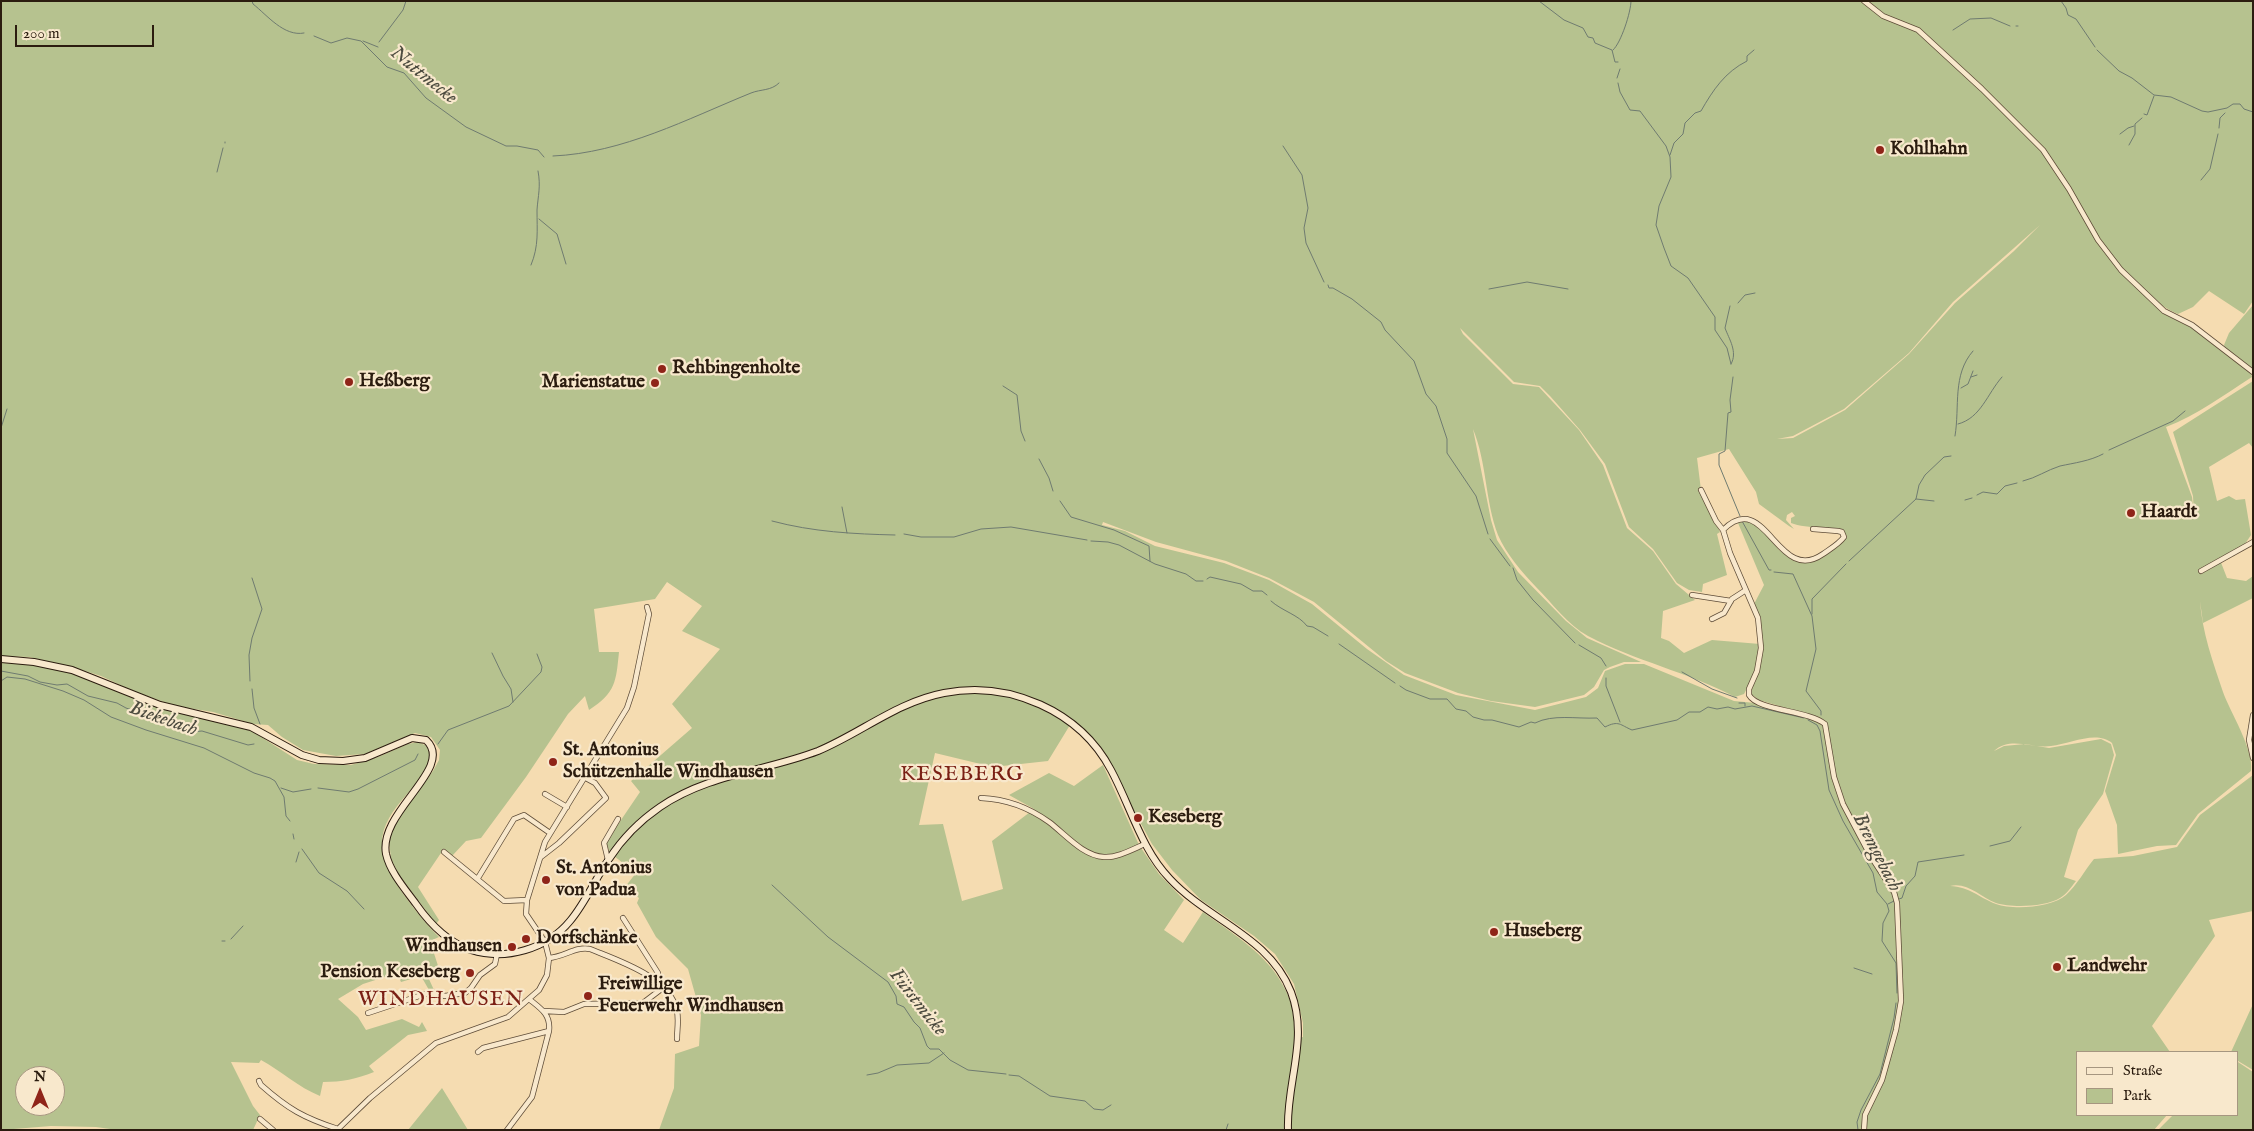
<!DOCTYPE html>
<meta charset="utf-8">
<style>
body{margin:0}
#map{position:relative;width:2254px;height:1131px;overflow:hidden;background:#f5dcb1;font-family:"IM FELL English",serif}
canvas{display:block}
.frame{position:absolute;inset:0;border:2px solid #2b1c0f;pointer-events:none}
.legend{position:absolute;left:2076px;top:1051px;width:162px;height:65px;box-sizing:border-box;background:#f8e8cc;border:1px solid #a69680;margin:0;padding:6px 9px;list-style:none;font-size:15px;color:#2b1c0f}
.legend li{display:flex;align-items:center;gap:10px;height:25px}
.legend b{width:25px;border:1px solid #a69680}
.north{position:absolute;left:15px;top:1066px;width:50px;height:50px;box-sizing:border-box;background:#f8e8cc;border:1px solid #a69680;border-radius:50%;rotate:0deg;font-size:14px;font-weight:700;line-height:20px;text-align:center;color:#2b1c0f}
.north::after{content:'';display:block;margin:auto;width:18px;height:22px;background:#8f2418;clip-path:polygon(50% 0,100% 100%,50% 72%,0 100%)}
.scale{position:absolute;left:15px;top:25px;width:139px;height:22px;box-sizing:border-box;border:2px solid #2b1c0f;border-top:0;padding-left:6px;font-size:15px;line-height:18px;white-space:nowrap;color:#2b1c0f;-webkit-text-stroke:4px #f8e8cc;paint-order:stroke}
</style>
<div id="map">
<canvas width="2254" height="1131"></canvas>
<div class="frame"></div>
<ul class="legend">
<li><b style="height:6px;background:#f8e8cc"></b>Straße</li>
<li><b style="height:14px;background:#b6c28f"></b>Park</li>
</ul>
<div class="north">N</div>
<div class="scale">200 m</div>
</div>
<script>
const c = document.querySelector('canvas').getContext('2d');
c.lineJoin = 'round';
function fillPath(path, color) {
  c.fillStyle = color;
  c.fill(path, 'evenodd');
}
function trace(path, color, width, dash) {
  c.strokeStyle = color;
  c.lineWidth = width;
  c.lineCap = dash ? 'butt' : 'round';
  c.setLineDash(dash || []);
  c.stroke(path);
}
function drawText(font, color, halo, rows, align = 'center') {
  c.font = font + ' "IM FELL English",serif';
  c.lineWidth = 4.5;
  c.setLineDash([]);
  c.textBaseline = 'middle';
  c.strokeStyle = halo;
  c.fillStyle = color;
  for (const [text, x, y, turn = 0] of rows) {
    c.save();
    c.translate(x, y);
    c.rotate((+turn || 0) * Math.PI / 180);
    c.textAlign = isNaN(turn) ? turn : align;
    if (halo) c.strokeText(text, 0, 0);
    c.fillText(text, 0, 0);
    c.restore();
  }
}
fillPath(new Path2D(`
 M1 1H2253V301L2244 314 2209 291 2193 307 2178 314C2158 306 2128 280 2117 261L2114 262 2119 270 2163 311 2190 326 2251 373 2252 377C2224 395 2197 415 2166 427L2192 497 2194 515 2193 496 2173 432 2253 381V448L2249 443 2209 467 2217 501 2229 496 2236 500 2245 499 2251 535 2245 544 2220 560 2227 578 2246 581 2253 576V598L2203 623 2200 601C2202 632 2213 662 2223 692 2230 712 2254 749 2251 771L2198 814 2176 845 2157 846 2118 854 2117 825 2105 791 2116 755 2112 743C2096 730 2070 744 2051 746 2032 749 2011 736 1994 751L2004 746 2025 744 2049 748 2101 739 2111 744 2114 755 2103 794 2078 830 2064 877 2076 881C2071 887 2067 894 2060 898 2045 907 2012 908 1996 903 1980 897 1968 882 1950 886 1970 887 1978 897 1996 904 2013 910 2051 908 2066 895 2077 885 2085 870 2094 859L2133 856 2177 847 2200 815 2253 775V911L2209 920 2215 936 2152 1026 2170 1052H2078V1115H2167L2154 1130H659L674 1088 675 1054 699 1046 701 1015 688 969 656 937 637 903 639 898 625 887 636 873 610 853 606 842 640 792 631 781 692 728 672 704 720 649 682 631 702 606 667 582 655 599 594 609 599 652H619C616 681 616 693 589 710L585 696 568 714 526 777 481 838 466 841 452 856 443 850 418 887 439 920 436 924 399 875 391 859 389 840 394 824 433 771 439 760 440 750 431 737 415 733 365 754 336 756 303 750 282 737 268 725 253 724 213 712 175 706 133 691 101 676 69 666 29 657 1 656ZM2040 225 2014 251 1955 303 1909 354 1845 410 1793 438 1777 439 1793 436 1844 409 1909 353 1953 302ZM1460 328 1514 382 1540 386 1550 396 1580 430 1605 464 1629 527 1653 549 1677 583 1689 590 1702 592 1703 584 1727 575 1717 534 1720 532 1701 490 1697 458 1729 449 1756 492 1759 504 1789 526 1794 529 1786 520 1787 515 1792 512 1795 516 1791 518V523C1806 529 1839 527 1847 536 1831 556 1805 568 1782 552 1773 546 1770 534 1762 528 1758 524 1752 522 1748 520L1738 523 1764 585 1754 604C1767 633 1762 660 1752 689V695L1759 700 1820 718 1823 725 1812 718 1756 703 1734 701 1644 664H1625L1605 671 1598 688 1586 697 1535 710 1456 695 1404 675 1367 649 1312 604 1269 580 1224 563 1155 546 1125 531 1102 525 1103 522 1156 542 1226 561 1269 578 1314 602 1386 661 1405 673 1458 693 1491 701 1535 707 1584 695 1594 687 1604 670 1610 667 1624 662H1641L1587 638 1566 621 1518 572 1497 540 1491 520 1473 429C1487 463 1485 501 1498 535 1506 554 1522 572 1536 587 1552 603 1568 625 1588 636 1635 661 1688 672 1735 697L1744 694 1756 671 1760 644 1712 640 1684 653 1669 641 1661 638 1663 611 1695 600 1676 584 1653 551 1627 528 1603 465 1579 430 1539 387 1513 384 1463 334ZM1070 725H1079L1101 750 1152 844 1172 870 1201 900 1254 936 1275 954 1294 984 1303 1023V1037L1299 1038C1290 969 1256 950 1203 912L1183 943 1164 930 1184 900 1159 874 1139 845 1103 765 1074 786 1049 773 1009 795 1034 809 992 841 1003 889 962 901 943 824 919 825 935 753 993 767 1048 761Z
 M2253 305V370L2226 351 2224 345 2229 333Z
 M1 663 30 664 73 673 147 704 252 731 297 760 314 764 351 765 378 757 408 744 418 742 427 746C428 749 430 753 430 757 428 783 382 807 382 843 381 872 420 917 439 937L430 941 441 975 447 974V976L428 977 434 990H429L421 976 401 982 397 973 363 984 338 999 358 1017 366 1030 402 1019 419 1027 422 1022 427 1031 408 1035 369 1066 374 1072C356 1079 342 1082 323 1082L320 1096C298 1087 281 1071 261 1060L259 1063 231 1062 253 1106 260 1115 253 1130H117L96 1127 51 1126 1 1130ZM25 1076H55V1106H25Z
 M2253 1004V1070L2238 1061V1052H2231Z
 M2238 1062 2253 1072V1130H2158L2173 1115H2238Z
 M442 1088 468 1130H408Z`), '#b6c28f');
trace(new Path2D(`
 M252 1 253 4C267 15 284 37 304 33
 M1539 1 1564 20 1583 28 1588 37 1593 38 1595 43 1612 50 1615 62H1618
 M2061 1 2066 8 2068 15 2076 19 2095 47
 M2016 26H2018
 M1953 30 1970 19 1991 18 2010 26
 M314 36 331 43 347 38 361 41 387 67 404 73 426 98 466 127 506 146H517L538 150 544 157
 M363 41 378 47
 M379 42 403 10 406 1
 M1613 50C1621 43 1631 12 1631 1
 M2097 50 2119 71 2132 78 2154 95 2171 97 2202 111 2208 112 2227 108 2233 104H2240L2244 109 2253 112
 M1617 78 1620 69
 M1618 83 1620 92 1630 110 1640 111 1666 146 1670 157 1671 177 1659 206 1656 225 1664 248 1671 266 1688 278 1715 317V330L1727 348 1731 364
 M2144 114 2147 115 2154 96
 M2219 128 2220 118 2225 113
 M2120 134 2128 128 2134 126
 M225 143V142
 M2129 145 2135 134V124L2142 118
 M1283 146 1302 175 1308 208 1304 228 1306 243 1324 282
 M1670 155 1674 143 1683 134 1685 123 1695 113 1701 111C1713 90 1725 72 1747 61V56L1754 50
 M553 156C623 153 687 119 751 93 761 89 771 91 779 83
 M217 172 223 148
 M2201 180 2210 169 2218 134
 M539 219 557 234 566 264
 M531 265C539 246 537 230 537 210 538 196 541 186 538 171
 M1328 285 1329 288H1333L1352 299 1381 322 1385 330 1414 361 1426 394 1436 406 1447 439V453L1476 496 1488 534
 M1489 289 1527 282 1568 289
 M1738 303 1745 295 1755 293
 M1730 306 1725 328C1729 339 1738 352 1731 364
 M1733 377 1730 400 1731 412 1728 413 1725 451 1719 454V465L1740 516
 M1971 377 1977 375
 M1003 386 1017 395 1021 431 1025 441
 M1961 388 1968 384 1973 371
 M1958 424C1981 418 1987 394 2002 377
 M1 428 7 409
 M1955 436C1960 406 1952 375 1973 351
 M2109 450 2173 421 2185 411
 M1039 459 1049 478 1053 491
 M2023 481C2036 478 2047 470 2060 466 2074 463 2090 461 2103 454
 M1977 495 1983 492 1997 494 2005 486 2017 483
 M1916 499 1934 501
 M1965 500 1972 498
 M1060 501 1071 517 1114 530 1149 546 1150 561
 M842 507 847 533
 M772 521C813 532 854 534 895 535
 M1742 521 1769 570H1771
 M904 534 921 537H954L981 529 1011 527 1087 540
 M1490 539 1510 566
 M1091 541 1108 542 1119 545 1155 564 1186 574 1196 581H1203
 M1849 561 1916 499 1919 485 1925 475 1944 457 1951 456
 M1513 568 1517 580 1533 600 1575 643
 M1774 572 1793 574 1812 616 1816 649 1806 691 1821 711V715
 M1207 579 1210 577 1241 584 1253 591H1262L1267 595
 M1271 601C1282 611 1299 615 1307 626L1313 627 1328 636
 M1812 614V599L1846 564
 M1339 644 1395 683
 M1579 645 1601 658 1606 666
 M492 653 503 676 511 689 513 702
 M1 671 28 676 40 682 57 685 67 684 88 696 117 703 126 708 150 716 157 722 186 728 190 732 202 731 248 745 254 744
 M1682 672 1712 689 1737 698
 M1606 678V686L1620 722
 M1 681 7 677 25 679 63 691 84 700 111 717 146 730 204 748 254 773 270 778 275 781 284 797 286 816 290 821
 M250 681 249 655 252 638 262 609 252 578
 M1400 686 1406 690 1430 699H1447L1456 709 1466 711 1473 717 1484 720H1492L1519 727 1531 722 1535 723C1553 714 1576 719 1597 718L1605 727C1619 720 1620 725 1632 730L1677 720 1689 712H1700L1708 707 1717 709 1728 707 1735 709 1752 706 1804 718
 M252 689 254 708 260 724
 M1739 703H1745V706
 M1808 720 1817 725 1820 731 1829 790 1843 821 1873 873 1877 892 1887 904 1889 911 1883 923 1882 941 1896 963 1897 993
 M438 744 448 730 509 706 541 672 542 667 537 654
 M281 788 293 792 311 789
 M318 788 349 792 358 789 415 760 418 754
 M293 834 294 839
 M1990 846 2010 841 2021 827
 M302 849 319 873 347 891 364 909
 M296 862 299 852
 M772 885 828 937 888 982 896 996 897 1004 904 1007 914 1022 920 1028 927 1046 930 1049H939L950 1060 968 1070 1006 1074
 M1899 899 1902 898 1906 886 1915 876 1918 862 1964 855
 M1888 904 1894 901
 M231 939 243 926
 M222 941H225
 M1854 968 1872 974
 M867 1075 878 1073 897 1065 929 1063 944 1053
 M1009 1075 1019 1076 1050 1096 1085 1101 1094 1109 1103 1110 1111 1105
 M1226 1130 1228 1124
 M1858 1130 1857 1122 1861 1110 1880 1074 1894 1018 1896 1003`), '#6f7b70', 1);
const street = new Path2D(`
 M1864 1 1883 16 1918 30 1982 89 2043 150 2069 189 2098 240 2121 270 2164 311 2192 325 2253 372
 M1701 490 1716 521 1723 530 1730 553 1758 618 1761 648 1757 671 1749 689V695C1758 711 1808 710 1825 724L1834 777 1843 804 1870 855 1894 892 1897 903 1901 1001 1896 1030 1882 1080 1865 1115 1864 1130
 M1723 530C1766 487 1777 586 1823 554 1830 549 1839 544 1844 537L1842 532 1838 531 1813 529
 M2201 571 2253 542
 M1692 595 1731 601
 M1712 619 1724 613 1732 599 1746 590
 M2253 715 2249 740 2253 758
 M545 794 567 807
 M981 798C1007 799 1028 807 1049 822 1065 834 1083 856 1104 857 1117 858 1133 849 1145 844
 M444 852 504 901 527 900
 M541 857 559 843 606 798 595 783 584 777
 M608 860 604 843 618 819
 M478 878 514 819 524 815 550 833
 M623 918 658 973 654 980
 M549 958C564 957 576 946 590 949 619 961 670 977 677 1011 679 1020 677 1030 677 1039
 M544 1011 564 1012 584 1004 643 1003 664 987
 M368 1013 431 992 445 996 465 993 471 988 480 975 495 964 497 954
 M478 1052 483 1048 549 1031
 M259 1081 261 1085C288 1109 304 1118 338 1129
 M260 1119 273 1130
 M337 1130 370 1098 436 1043 508 1017 539 990 547 975 549 958 545 942 526 914 527 900 545 842 627 708 634 687 649 614 647 607
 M507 1130 532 1097 549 1031C551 1014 540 1008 529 999`);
const secondary = new Path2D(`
 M1 659 34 662 72 670 160 705 251 727 302 755 319 760 343 761 365 758 412 738 426 740C456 768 378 811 386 854 390 872 405 889 416 904 430 924 447 942 471 950 506 961 547 949 570 921 586 902 595 879 609 859 622 839 641 820 660 807 708 774 766 771 818 751 861 733 897 702 944 693 1009 680 1080 711 1111 770 1131 807 1141 849 1170 879 1208 920 1270 937 1291 992 1309 1039 1286 1083 1288 1130`);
trace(street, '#5e4c38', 6);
trace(secondary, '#2b1c0f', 8);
trace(street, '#f8e8cc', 4.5);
trace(secondary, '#f8e8cc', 6);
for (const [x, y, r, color] of [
 [1880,150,5,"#8f2418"],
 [662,369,5,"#8f2418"],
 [349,382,5,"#8f2418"],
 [655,383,5,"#8f2418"],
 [2131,513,5,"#8f2418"],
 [553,762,5,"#8f2418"],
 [1138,818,5,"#8f2418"],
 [546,880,5,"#8f2418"],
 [1494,932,5,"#8f2418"],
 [526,939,5,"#8f2418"],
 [512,947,5,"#8f2418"],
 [2057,967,5,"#8f2418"],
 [470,973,5,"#8f2418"],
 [588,996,5,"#8f2418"]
]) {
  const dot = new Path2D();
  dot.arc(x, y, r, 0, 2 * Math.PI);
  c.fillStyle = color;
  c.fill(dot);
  trace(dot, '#f8e8cc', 2);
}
drawText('bold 19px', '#2b1c0f', '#f8e8cc', [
 ["Kohlhahn",1890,150],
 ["Rehbingenholte",672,369],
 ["Heßberg",359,382],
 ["Marienstatue",645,383,"right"],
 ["Haardt",2141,513],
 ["St. Antonius",563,751],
 ["Schützenhalle Windhausen",563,773],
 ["Keseberg",1148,818],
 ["St. Antonius",556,869],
 ["von Padua",556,891],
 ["Huseberg",1504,932],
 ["Dorfschänke",536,939],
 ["Windhausen",502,947,"right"],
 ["Landwehr",2067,967],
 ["Pension Keseberg",460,973,"right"],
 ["Freiwillige",598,985],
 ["Feuerwehr Windhausen",598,1007]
], 'left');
drawText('italic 20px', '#4d4b3f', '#f8e8cc', [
 ["Nuttmecke",423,76,39],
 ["Biekebach",163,720,19],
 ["Bremgebach",1876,853,63],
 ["Fürstmicke",917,1003,52]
]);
c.letterSpacing = '1px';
drawText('21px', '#7a1f14', '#f8e8cc', [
 ["KESEBERG",962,776],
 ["WINDHAUSEN",441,1001]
]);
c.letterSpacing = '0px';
</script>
